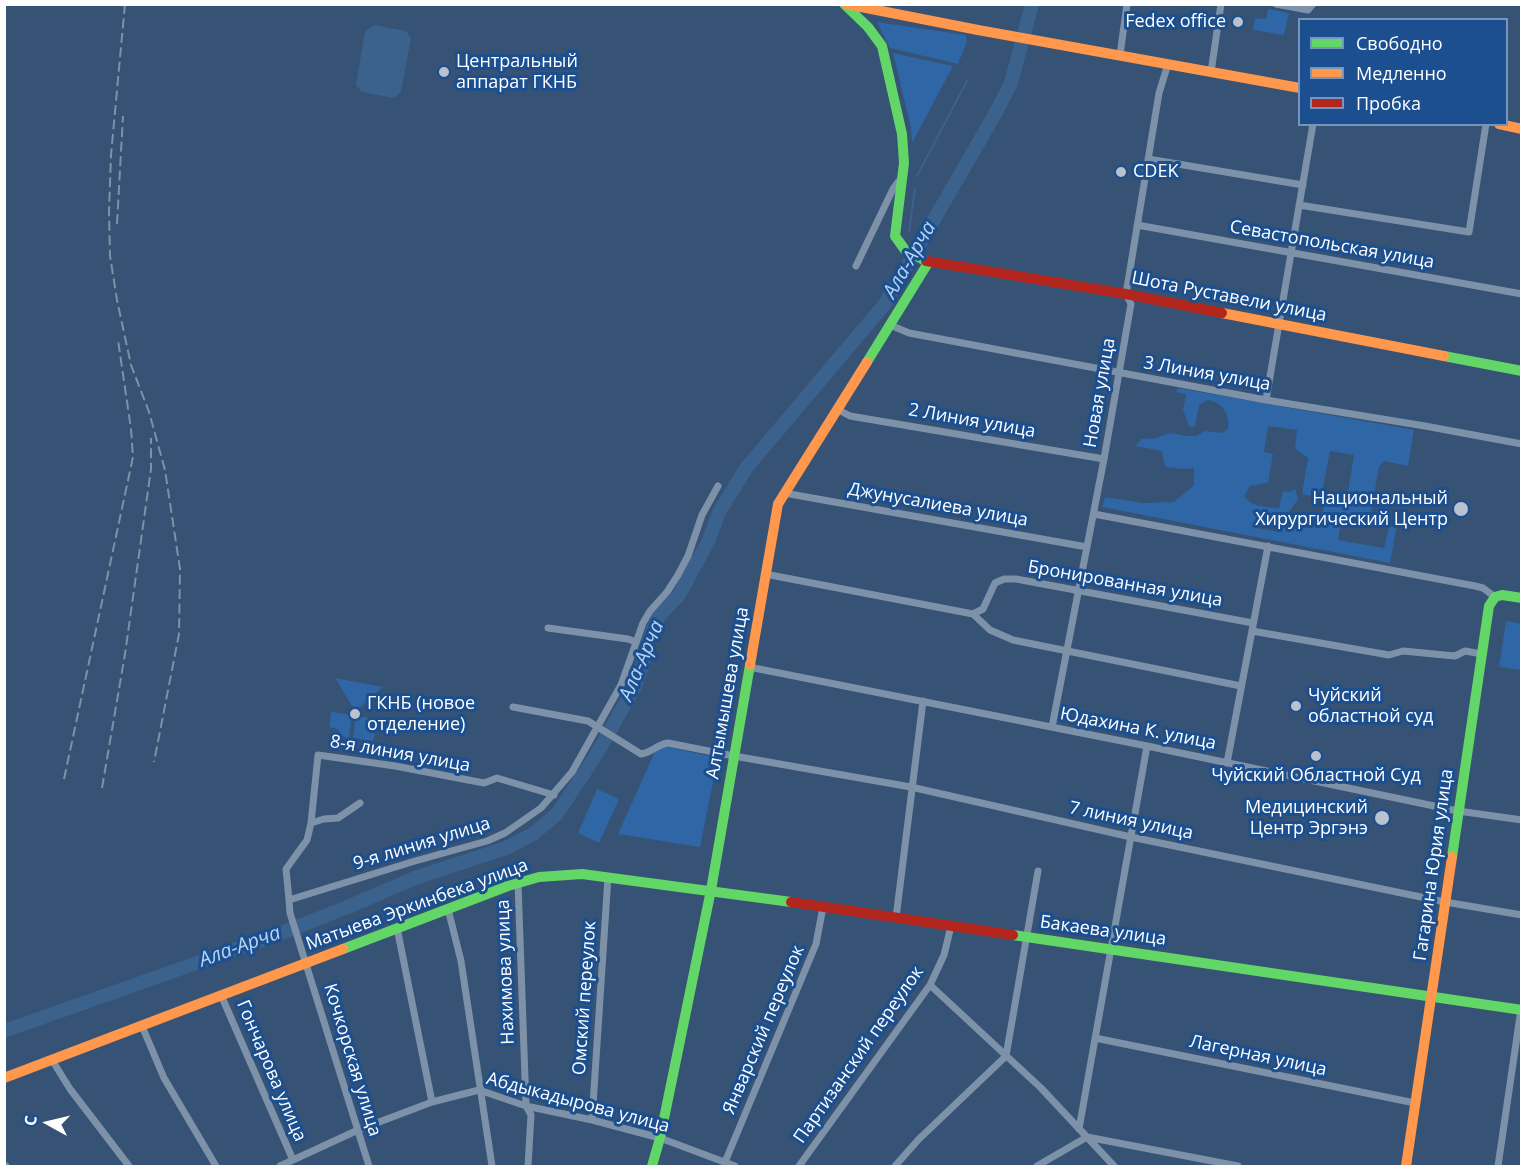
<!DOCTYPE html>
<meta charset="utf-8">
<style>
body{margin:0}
#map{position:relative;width:1526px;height:1171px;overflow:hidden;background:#365274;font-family:"Open Sans",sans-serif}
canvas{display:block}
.frame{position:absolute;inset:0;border:6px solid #fff;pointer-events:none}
.legend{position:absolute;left:1298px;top:18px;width:210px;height:108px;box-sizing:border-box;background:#1b4f8f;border:2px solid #7695bc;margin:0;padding:8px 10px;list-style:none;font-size:18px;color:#fff}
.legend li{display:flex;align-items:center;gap:12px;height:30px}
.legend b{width:30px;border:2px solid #7695bc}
.north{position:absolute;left:18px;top:1093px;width:60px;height:60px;-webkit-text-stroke:4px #1b4f8f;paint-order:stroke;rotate:278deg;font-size:16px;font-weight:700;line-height:24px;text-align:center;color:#fff}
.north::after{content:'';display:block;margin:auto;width:21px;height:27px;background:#fff;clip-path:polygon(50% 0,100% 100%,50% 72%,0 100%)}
</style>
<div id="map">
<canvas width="1526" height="1171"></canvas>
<div class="frame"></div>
<ul class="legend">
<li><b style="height:8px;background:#63d668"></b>Свободно</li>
<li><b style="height:8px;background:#ff974d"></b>Медленно</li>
<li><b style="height:8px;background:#b3261e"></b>Пробка</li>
</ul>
<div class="north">С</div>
</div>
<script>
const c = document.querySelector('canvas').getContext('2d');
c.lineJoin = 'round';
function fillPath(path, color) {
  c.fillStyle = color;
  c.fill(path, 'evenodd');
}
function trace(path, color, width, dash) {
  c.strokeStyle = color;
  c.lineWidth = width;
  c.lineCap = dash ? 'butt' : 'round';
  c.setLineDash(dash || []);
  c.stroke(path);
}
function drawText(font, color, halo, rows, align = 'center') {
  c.font = font + ' "Open Sans",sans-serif';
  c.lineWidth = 6;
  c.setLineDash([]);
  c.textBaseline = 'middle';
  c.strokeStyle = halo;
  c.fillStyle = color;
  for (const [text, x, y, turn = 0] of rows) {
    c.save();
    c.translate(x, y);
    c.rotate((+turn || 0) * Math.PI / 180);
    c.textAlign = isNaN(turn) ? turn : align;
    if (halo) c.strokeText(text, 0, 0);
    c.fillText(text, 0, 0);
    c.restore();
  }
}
fillPath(new Path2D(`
 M1268 9 1289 13 1284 35 1253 30 1255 18 1266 19Z
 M877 22 966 35 967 41 958 64 890 48Z
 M893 53 953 66 912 143 911 128Z
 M1178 388 1414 430 1408 466 1384 461 1379 467 1370 517 1342 514 1341 519 1322 516 1325 500 1346 503 1354 455 1330 451 1321 498 1302 494 1308 458 1295 449 1297 430 1268 426 1264 452 1273 454 1268 483 1250 486 1244 496C1251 507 1267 507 1279 508L1283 491 1290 492 1295 489 1298 499 1290 511 1255 519V528L1280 532 1282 522C1293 518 1301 519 1311 524L1319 518 1341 521 1338 540 1384 548 1389 527 1397 525 1390 563 1102 507 1105 497 1143 503 1174 502 1194 485V468L1183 469 1165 467 1162 451 1135 446 1142 439 1156 438 1170 433 1186 436H1196L1205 431 1222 433 1228 429C1230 414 1223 403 1208 400L1199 405 1195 427 1189 426 1183 410 1186 394 1176 392Z
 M1506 621 1521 624V670L1499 667Z
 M335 678 383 687 360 707 352 706Z
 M331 712 347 714 351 721 349 738 340 736 338 729 329 727Z
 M362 717 378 719 373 741 353 738 355 721 359 720Z
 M658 745 718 758 700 847 618 834Z
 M597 789 619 799 599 843 578 833Z`), '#2f66a5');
fillPath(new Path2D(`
 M374 25 406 31 411 38 401 92 394 98 362 92 356 85 365 31Z`), '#3b618d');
trace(new Path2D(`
 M917 176 967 81
 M909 232 915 188`), '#3b618d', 2);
trace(new Path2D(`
 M4 1031 279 934 350 906 415 878 506 848 533 834 557 814 596 755 634 688 642 667 648 642 659 616 679 595 709 540 719 512 747 467 884 305 910 261 995 114 1011 83 1032 4`), '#3b618d', 14);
trace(new Path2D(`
 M1276 4 1308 10 1313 4
 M1120 55 1127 4
 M1211 72 1221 4
 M1148 159 1303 185
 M1299 205 1469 232 1486 124
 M1137 225 1522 294
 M856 266 893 189 898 182 902 180
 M890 325 909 333 1266 400 1425 426 1522 444
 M1266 400 1313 124
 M837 409 850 416 1104 459
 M784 493 1087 547
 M1094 514 1475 586 1483 588 1495 597
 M765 574 973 614 983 609 995 583 1004 579H1016L1253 623
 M973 614 990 630 1013 640 1241 686
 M548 628 628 639 636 642
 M1252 631 1389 655 1403 651 1455 656 1465 651 1482 654
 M749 667 1147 746 1458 811 1522 820
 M513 707 588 721 641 754C651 753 658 744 668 743L734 756 911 787 1131 837 1445 902 1522 915
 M1052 727 1104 459 1131 304 1126 294 1159 93 1168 64
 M1227 763 1268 546
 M311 823 324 819 338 818 360 803
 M518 883 526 1106 531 1115 528 1166
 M289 900 286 869 307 840 311 823 318 755 395 766 484 783 497 778 554 795
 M448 909 461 961 492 1166
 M896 918 923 701
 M397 928 432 1102
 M930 985 1041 1088 1114 1166
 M221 995 293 1160
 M142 1026 164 1078 216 1166
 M1095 1038 1415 1103
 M52 1060 70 1089 129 1166
 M592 1120 608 877
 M1079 1129 1147 746
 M725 1162 816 944 823 907
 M4 1165 6 1166
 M280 1166 358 1130 432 1102 479 1090 526 1106 592 1120 660 1138 735 1166
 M369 1166 290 913 289 900 415 861 487 841 505 833 541 808 572 772 621 685 643 623 650 611 667 592 678 575 688 556 702 515 718 486
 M799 1166 930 985 944 955 951 926
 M895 1166 919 1139 1006 1056 1038 871
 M1037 1166 1087 1137 1238 1166
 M1498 1166 1521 1009`), '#7d92a8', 7);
trace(new Path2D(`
 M844 4 868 27 882 46 902 134 904 163 895 236 905 250 926 261
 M1444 356 1522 371
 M867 362 928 263
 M1452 857 1489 606 1495 597 1502 595 1522 598
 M1013 935 1522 1010
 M343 949 508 886 539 877 582 874 791 902
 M652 1166 660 1138 711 890 750 665`), '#63d668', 10);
trace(new Path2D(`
 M846 4 978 30 1300 88
 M1499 124 1522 129
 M1222 313 1444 356
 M750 665 778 504 867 362
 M4 1078 343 949
 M1406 1166 1452 857`), '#ff974d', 10);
trace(new Path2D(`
 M926 261 1126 294 1222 313
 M791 902 1013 935`), '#b3261e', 10);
trace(new Path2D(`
 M125 4 111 155 109 212 110 256 117 300 131 365 149 412 165 470 180 569 179 634 154 762
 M117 224 123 116
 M64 779 133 457 131 429 118 340
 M102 788 125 654 151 469V438`), '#7e92a7', 2, [10, 4.5]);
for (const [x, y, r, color] of [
 [1238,22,6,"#b9c2ce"],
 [444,72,6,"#b9c2ce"],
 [1121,172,6,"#b9c2ce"],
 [1461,509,8,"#b9c2ce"],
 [1296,706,6,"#b9c2ce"],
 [355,714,6,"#b9c2ce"],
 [1316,756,6,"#b9c2ce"],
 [1382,818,8,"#b9c2ce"]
]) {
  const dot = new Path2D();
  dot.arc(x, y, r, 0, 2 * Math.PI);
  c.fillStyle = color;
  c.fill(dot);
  trace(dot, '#1b4f8f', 2);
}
drawText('18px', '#fff', '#1b4f8f', [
 ["Fedex office",1226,22,"right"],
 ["Центральный",456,62],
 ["аппарат ГКНБ",456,83],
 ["CDEK",1133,172],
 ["Национальный",1448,499,"right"],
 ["Хирургический Центр",1448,520,"right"],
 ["Чуйский",1308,696],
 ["областной суд",1308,717],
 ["ГКНБ (новое",367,704],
 ["отделение)",367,725],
 ["Чуйский Областной Суд",1316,776,"center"],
 ["Медицинский",1368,808,"right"],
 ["Центр Эргэнэ",1368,829,"right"]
], 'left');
drawText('18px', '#fff', '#1b4f8f', [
 ["Севастопольская улица",1332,245,10],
 ["Шота Руставели улица",1229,297,11],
 ["3 Линия улица",1207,374,10],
 ["Новая улица",1100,393,-80],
 ["2 Линия улица",972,421,10],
 ["Джунусалиева улица",938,505,10],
 ["Бронированная улица",1125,584,10],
 ["Алтымышева улица",728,693,-80],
 ["Юдахина К. улица",1138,729,11],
 ["8-я линия улица",400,754,10],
 ["7 линия улица",1131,821,12],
 ["9-я линия улица",422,844,-17],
 ["Гагарина Юрия улица",1434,865,-82],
 ["Матыева Эркинбека улица",417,905,-20],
 ["Бакаева улица",1103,931,8],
 ["Нахимова улица",506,972,-92],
 ["Омский переулок",585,998,-86],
 ["Январский переулок",764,1030,-67],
 ["Партизанский переулок",859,1055,-55],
 ["Лагерная улица",1258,1056,12],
 ["Кочкорская улица",352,1060,73],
 ["Гончарова улица",271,1071,67],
 ["Абдыкадырова улица",578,1103,15]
]);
drawText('italic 20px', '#b5d3f5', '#1b4f8f', [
 ["Ала-Арча",910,260,-60],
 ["Ала-Арча",642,661,-67],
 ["Ала-Арча",240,947,-20]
]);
</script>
